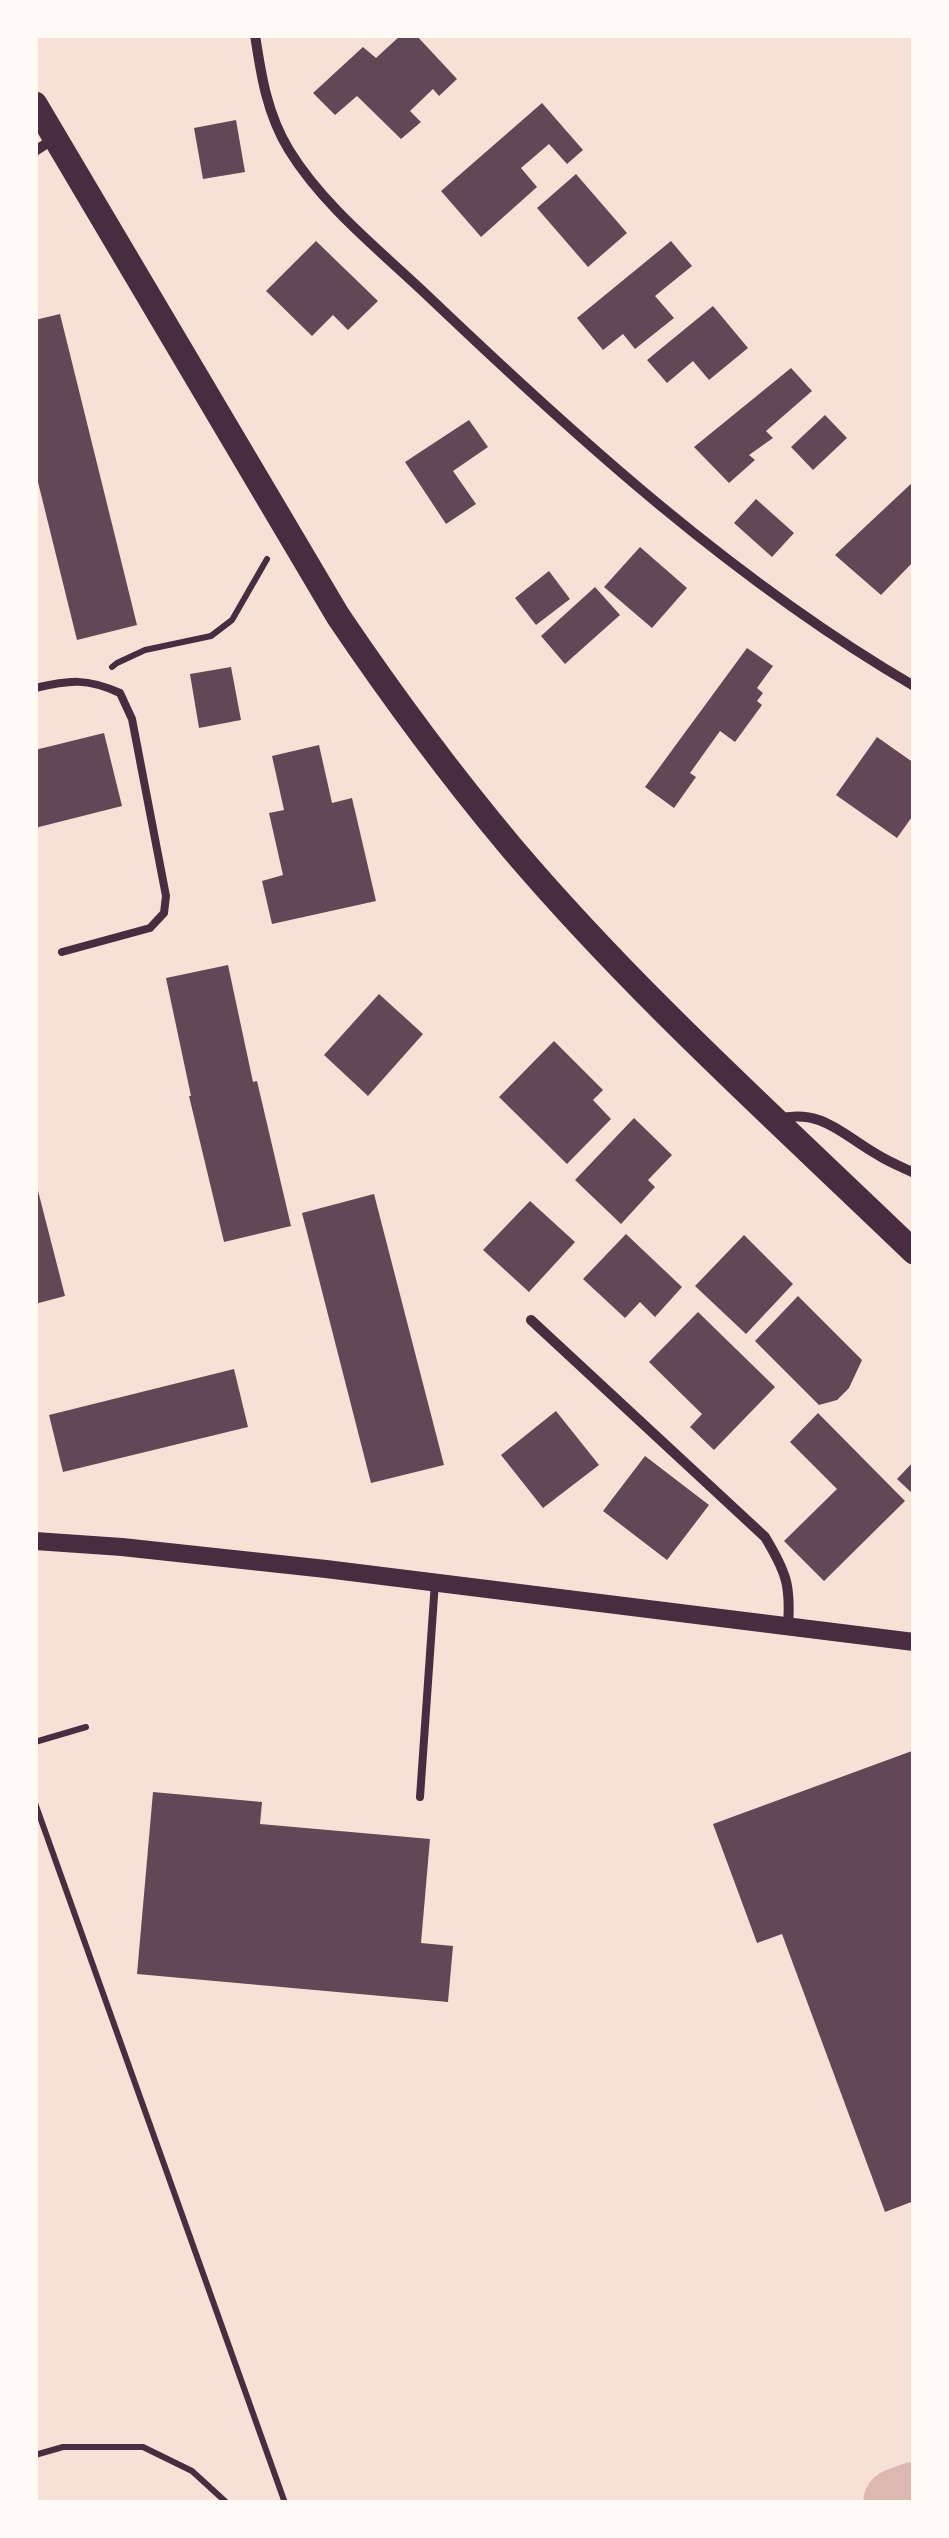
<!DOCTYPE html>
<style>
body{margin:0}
#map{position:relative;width:949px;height:2538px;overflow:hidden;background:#f7e1d7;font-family:"Source Sans 3",sans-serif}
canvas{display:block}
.frame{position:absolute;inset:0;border:38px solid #fffaf5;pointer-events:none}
</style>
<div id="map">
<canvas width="949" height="2538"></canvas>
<div class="frame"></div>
</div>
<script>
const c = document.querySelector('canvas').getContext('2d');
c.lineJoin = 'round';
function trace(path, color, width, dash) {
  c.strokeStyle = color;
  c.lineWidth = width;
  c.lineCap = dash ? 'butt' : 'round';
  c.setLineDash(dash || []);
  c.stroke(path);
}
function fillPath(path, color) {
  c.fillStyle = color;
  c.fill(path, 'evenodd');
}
trace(new Path2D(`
 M898 2503 914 2497`), '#dcb8b0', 70);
fillPath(new Path2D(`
 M401 35H416L457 79 439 96 433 89 410 111 421 122 401 139 357 96 335 115 313 93 363 47 376 58Z
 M542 103 583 150 567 164 549 144 521 168 537 187 481 237 441 191Z
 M236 120 245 172 203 179 194 128Z
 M576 174 627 233 588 267 537 208Z
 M316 241 378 301 348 330 333 315 312 336 266 291Z
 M671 241 692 266 655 296 674 318 635 349 623 334 603 350 577 318Z
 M713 306 748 348 709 380 693 361 667 383 647 360Z
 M60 314 137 625 77 640 35 470V320Z
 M791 368 812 391 766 431 773 438 749 455 755 460 729 483 694 447Z
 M825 415 847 438 813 470 791 447Z
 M469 420 488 447 453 471 476 504 446 524 405 462Z
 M914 481V527L912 529 914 531V561L881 595 835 555Z
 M756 499 794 533 772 557 734 523Z
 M640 547 687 588 652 628 604 587Z
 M549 571 570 599 536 625 515 598Z
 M595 587 620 615 565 664 541 636Z
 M747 648 773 666 757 688 763 693 757 701 762 705 735 742 720 731 690 773 696 777 674 808 645 787Z
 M231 667 241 720 199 728 190 674Z
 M104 733 122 806 35 828V750Z
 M877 737 914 763V814L897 838 836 795Z
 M319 745 332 803 352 798 376 901 272 924 262 881 283 875 269 813 284 810 272 756Z
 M228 965 253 1082 257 1081 291 1226 224 1242 189 1096H191L166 978Z
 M379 994 423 1034 368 1096 324 1055Z
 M554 1041 603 1090 593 1100 611 1119 567 1164 499 1097Z
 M634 1118 672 1155 648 1180 655 1187 621 1224 575 1180Z
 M35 1179 65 1296 35 1304Z
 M374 1194 444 1465 371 1483 302 1213Z
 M530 1201 575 1242 529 1292 483 1250Z
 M626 1234 682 1287 655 1317 640 1302 625 1318 583 1279Z
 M744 1235 793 1284 746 1334 695 1286Z
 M798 1296 862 1360 849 1388 837 1400 819 1405 755 1341Z
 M698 1312 775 1387 714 1450 690 1427 702 1414 649 1362Z
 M234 1369 248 1427 63 1472 49 1415Z
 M556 1411 599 1465 543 1508 501 1455Z
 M818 1413 905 1501 824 1581 784 1541 837 1489 790 1442Z
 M645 1456 709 1505 667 1560 603 1511Z
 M914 1461V1495L897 1479Z
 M912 1751 914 1757V2201L885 2212 782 1934 757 1943 713 1824Z
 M153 1792 262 1802 260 1824 430 1839 421 1943 453 1946 448 2002 137 1974Z`), '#644757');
trace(new Path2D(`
 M112 667 117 663 145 650 211 636 232 620 267 559
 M35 1742 86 1727
 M35 1803 285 2503
 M35 2455 63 2447H143L192 2471 227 2503`), '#4a2c40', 6);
trace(new Path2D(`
 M35 688C70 680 87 678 120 693L132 719 166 896 164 913 150 928 62 952
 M420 1797 435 1582`), '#4a2c40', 8);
trace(new Path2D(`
 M255 35C261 75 267 114 289 150 324 207 382 252 430 298 579 440 736 582 914 686
 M35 151 55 138
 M777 1119C822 1108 841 1134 878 1155 889 1162 902 1167 914 1173
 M531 1320 765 1537C786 1572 791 1585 788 1626`), '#4a2c40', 10);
trace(new Path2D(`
 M35 1541 122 1547 326 1569 914 1642`), '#4a2c40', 18);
trace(new Path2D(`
 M35 104 338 616C392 696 449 773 511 847 633 991 778 1121 914 1252`), '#4a2c40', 25);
</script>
